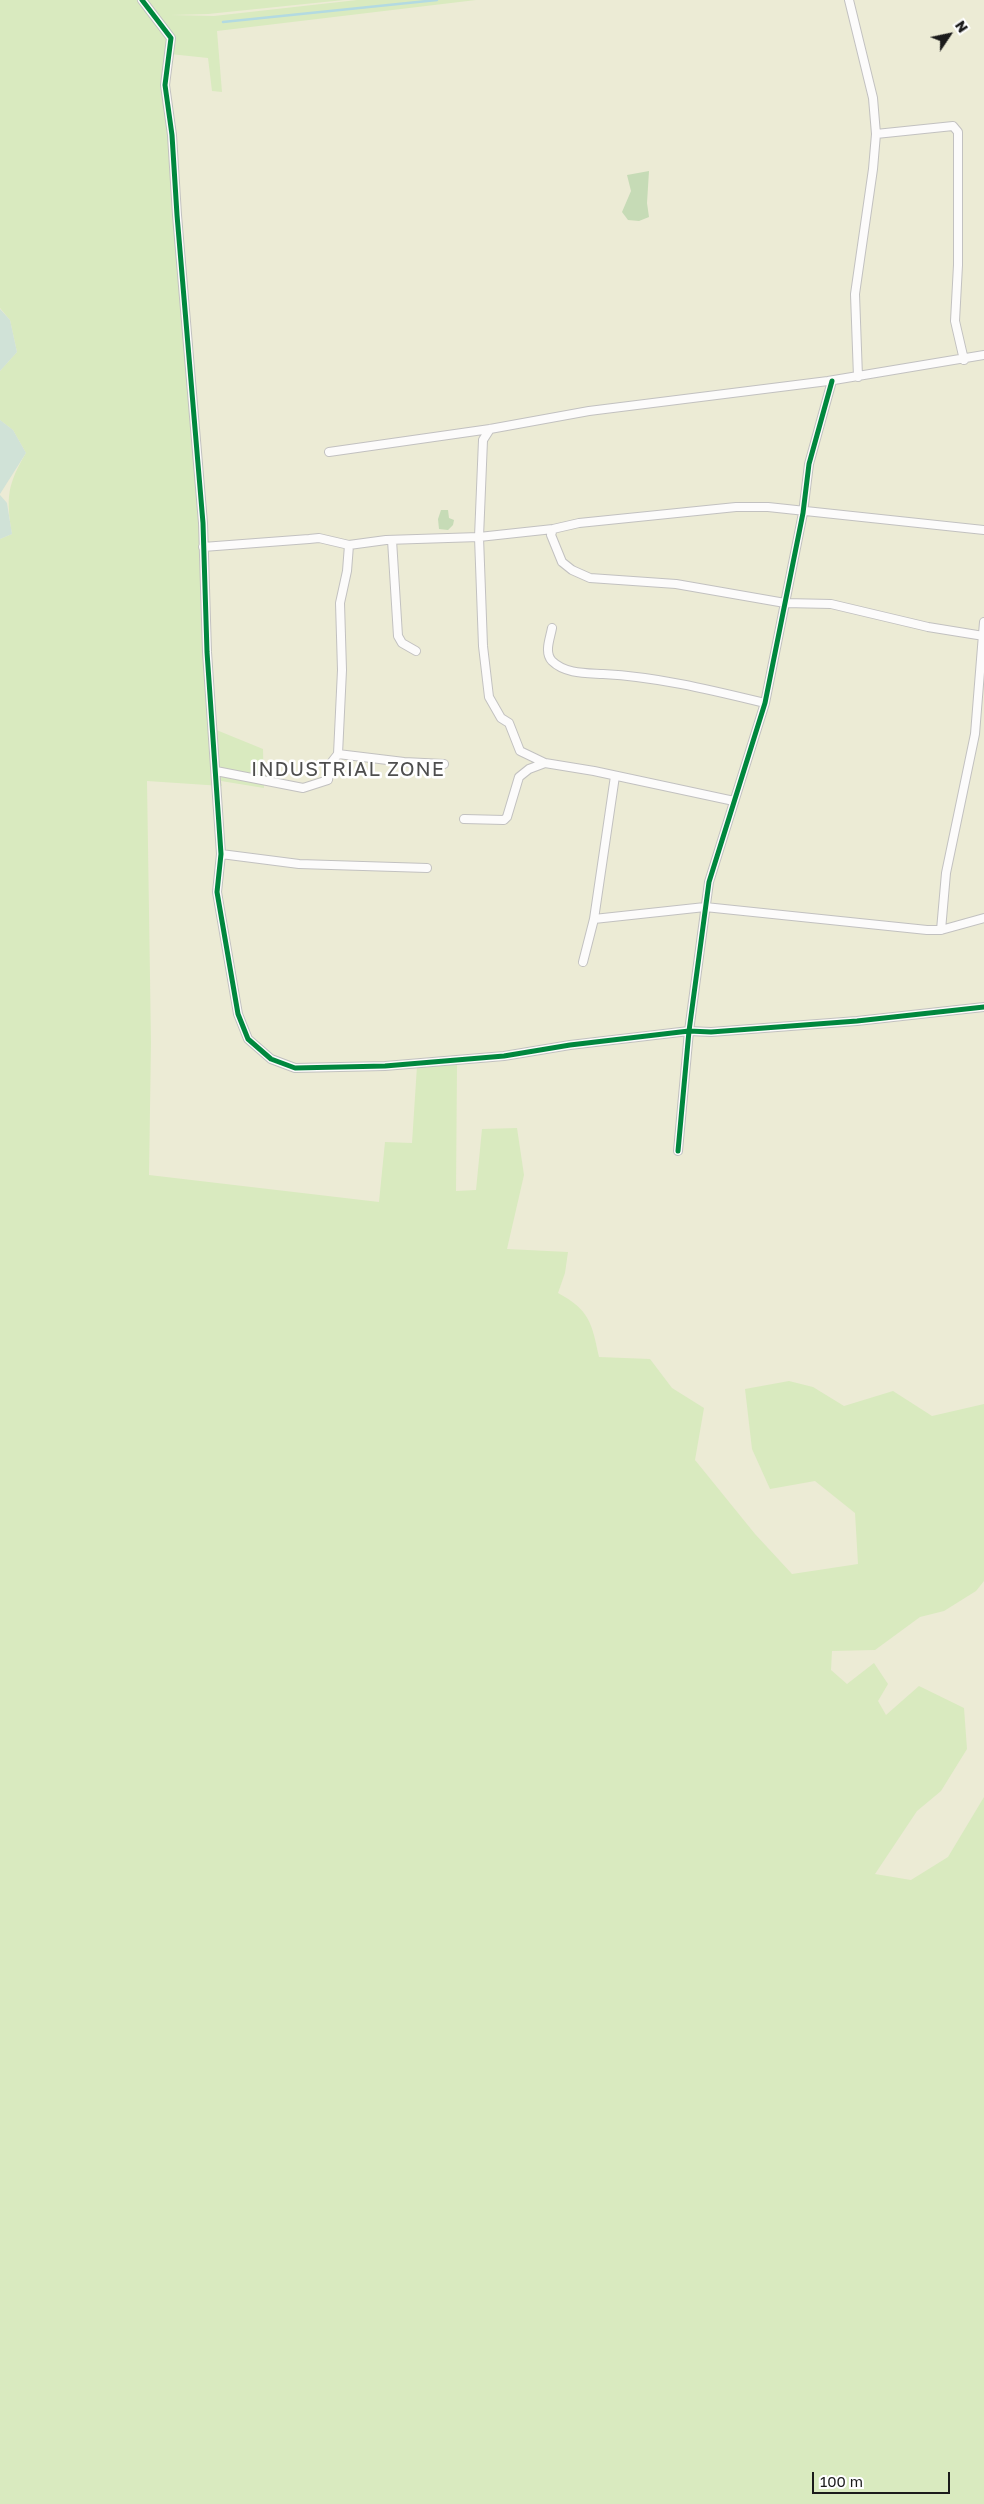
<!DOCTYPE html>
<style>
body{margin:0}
#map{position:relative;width:984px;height:2504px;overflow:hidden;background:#eae7e4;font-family:"Golos Text",sans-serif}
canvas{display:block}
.north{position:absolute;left:924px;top:10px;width:50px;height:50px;-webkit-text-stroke:4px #fff;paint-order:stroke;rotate:56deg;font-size:14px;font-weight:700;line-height:20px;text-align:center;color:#1b1b1b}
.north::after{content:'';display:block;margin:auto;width:18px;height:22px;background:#1b1b1b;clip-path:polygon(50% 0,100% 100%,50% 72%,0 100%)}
.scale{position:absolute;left:812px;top:2472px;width:138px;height:22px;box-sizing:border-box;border:2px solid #1b1b1b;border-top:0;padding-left:6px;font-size:15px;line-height:18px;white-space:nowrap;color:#1b1b1b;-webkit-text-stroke:4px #fff;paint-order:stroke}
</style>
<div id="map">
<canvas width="984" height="2504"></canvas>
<div class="north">N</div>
<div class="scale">100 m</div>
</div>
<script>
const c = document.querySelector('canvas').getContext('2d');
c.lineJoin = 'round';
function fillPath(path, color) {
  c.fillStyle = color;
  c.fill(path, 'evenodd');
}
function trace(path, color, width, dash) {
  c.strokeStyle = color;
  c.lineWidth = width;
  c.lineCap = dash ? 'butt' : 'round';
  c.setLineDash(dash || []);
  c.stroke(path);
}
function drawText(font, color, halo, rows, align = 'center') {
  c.font = font + ' "Golos Text",sans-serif';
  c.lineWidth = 5;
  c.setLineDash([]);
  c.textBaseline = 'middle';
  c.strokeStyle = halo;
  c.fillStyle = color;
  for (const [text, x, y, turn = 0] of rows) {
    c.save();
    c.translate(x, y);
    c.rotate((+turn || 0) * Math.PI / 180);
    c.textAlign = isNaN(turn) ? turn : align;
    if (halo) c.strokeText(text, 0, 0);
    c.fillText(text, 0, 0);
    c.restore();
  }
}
fillPath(new Path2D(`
 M0 0H984V2504H0Z`), '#ecebd5');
fillPath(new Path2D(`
 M0 0H147L153 11 148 0H344L208 14 171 15 214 16 357 0H476L217 31 222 92 212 91 208 58 170 54 165 82 188 346 214 729 263 749 264 788 221 781 222 786 147 781 151 1043 149 1175 379 1202 385 1142 412 1143 417 1066 457 1065 456 1191 476 1190 482 1129 517 1128 524 1175 507 1249 568 1252 565 1273 558 1293C590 1310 592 1324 599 1357L650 1359 672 1388 704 1408 695 1460 755 1534 792 1574 858 1564 855 1513 815 1481 770 1489 752 1449 745 1389 789 1381 813 1387 844 1406 893 1391 932 1416 984 1404V1581L976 1591 944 1611 920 1617 875 1650 832 1651 831 1670 847 1684 874 1663 888 1684 878 1701 886 1715 919 1686 964 1708 967 1749 941 1791 917 1811 875 1874 911 1880 948 1857 984 1797V2504H0V539L12 534C6 498 7 485 26 453L13 430 0 420V371L17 352 10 320 0 308Z`), '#d9eabf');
fillPath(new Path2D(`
 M649 171 647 203 649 217 639 221 628 220 622 212 631 191 627 175Z
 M441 510H448L449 518 454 520 453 525 448 530 439 529 438 519Z`), '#c6dbb6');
fillPath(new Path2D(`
 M0 309 10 320 17 352 0 371Z
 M0 420 13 430 26 453 0 494Z
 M0 495 7 503 12 534 0 539Z`), '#d0e2d7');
trace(new Path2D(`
 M223 22 437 0`), '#b3dae1', 2.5);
const street = new Path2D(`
 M142 0 171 38 165 85 172 135 177 215 203 523 207 652 221 854 217 892 238 1014 248 1039 271 1059 295 1068 385 1066 504 1056 570 1045 689 1031 711 1032 857 1021 984 1007
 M849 0 873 98 876 134 873 169 855 294 858 377
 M876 134 953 126 958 132V265L955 321 964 360
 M490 429 483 440 479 537 483 646 489 697 501 718 509 723 520 751 545 763
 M329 452 490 429 589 411 828 381 984 355
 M553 529 551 535 562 562 572 570 590 578 676 584 785 603 831 604 928 627 984 636
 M392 540 398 636 402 643 416 651
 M203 547 309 539 319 538 349 545 386 540 479 537 553 529 579 523 736 507H768L984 530
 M552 628C550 639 544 652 552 661 565 674 587 673 603 674 659 677 711 690 765 703
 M338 754 342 670 340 603 347 571 349 545
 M216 771 303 788 328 780 331 763 338 754 404 762 444 764
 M464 819 504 820 507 817 519 777 529 769 545 763 594 771 734 801
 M221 854 299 864 427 868
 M594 919 705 907 927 930H941L984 918
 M941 930 946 873 975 734 984 622
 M583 962 594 919 615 776
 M678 1151 689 1031 709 882 765 703 803 513 809 464 832 381`);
trace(street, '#c2c1c0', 10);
trace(street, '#fcfbfb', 8);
trace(new Path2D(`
 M142 0 171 38 165 85 172 135 177 215 203 523 207 652 221 854 217 892 238 1014 248 1039 271 1059 295 1068 385 1066 504 1056 570 1045 689 1031 711 1032 857 1021 984 1007
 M678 1151 689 1031 709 882 765 703 803 513 809 464 832 381`), '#00873e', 5);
c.letterSpacing = '1px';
drawText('20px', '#4e4e4e', '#fff', [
 ["INDUSTRIAL ZONE",348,770]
]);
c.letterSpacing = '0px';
</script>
